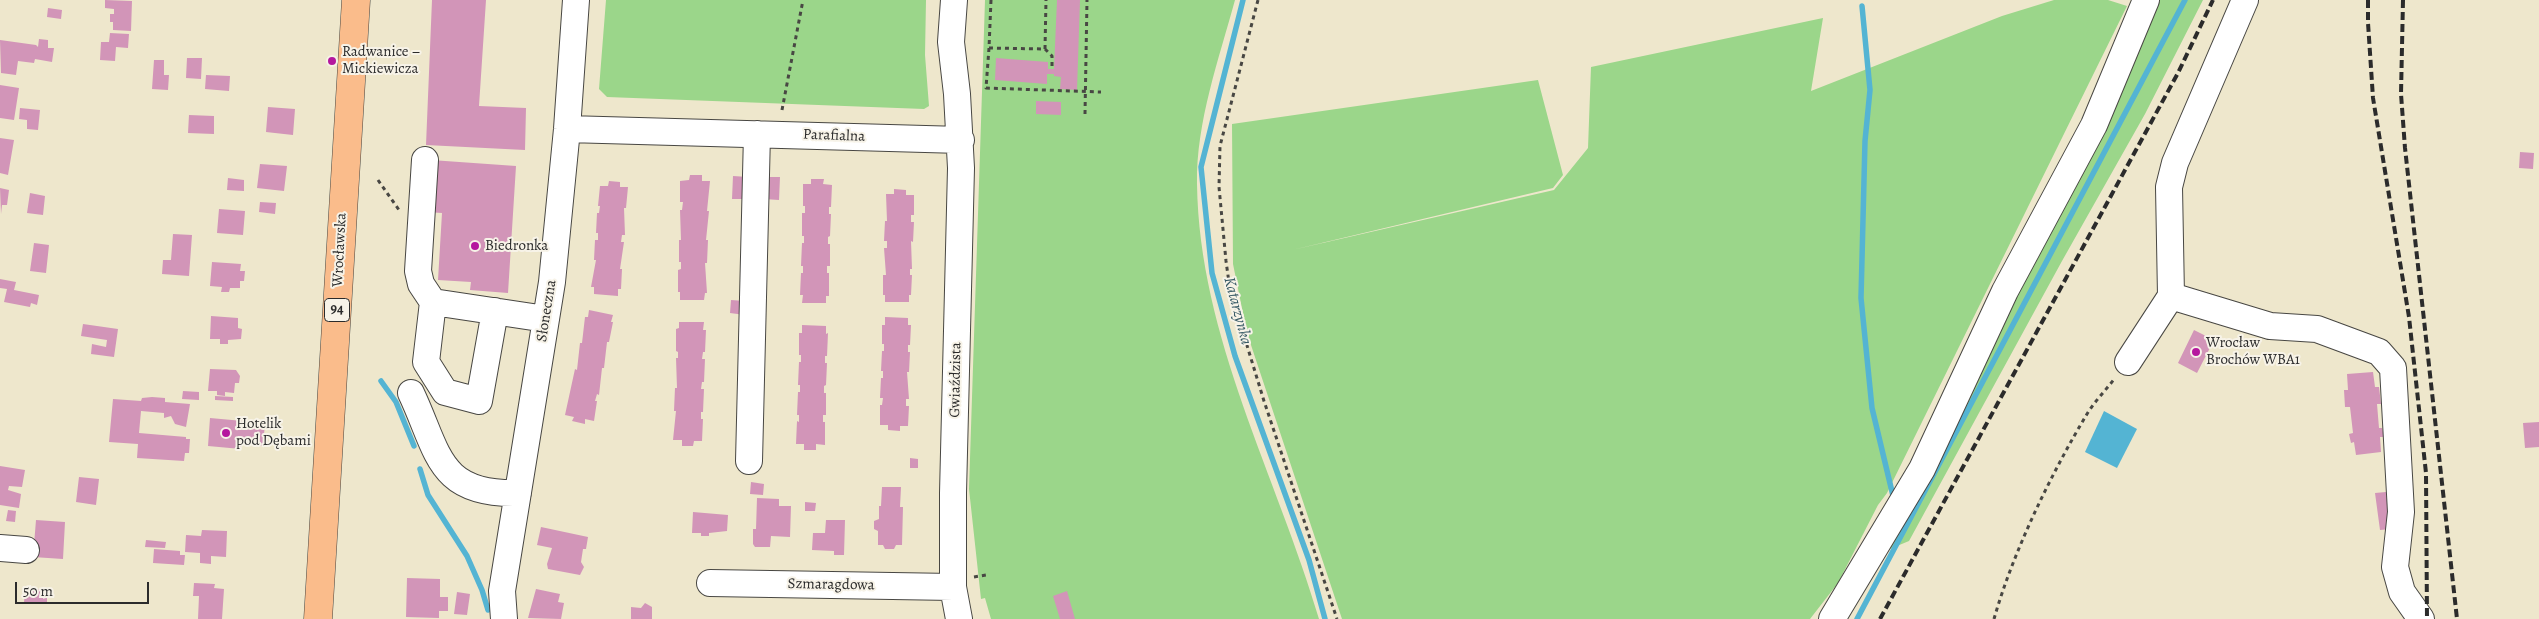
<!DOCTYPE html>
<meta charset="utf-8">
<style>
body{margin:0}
#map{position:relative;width:2539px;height:619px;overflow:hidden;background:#eee7cc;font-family:Alegreya,serif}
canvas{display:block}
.scale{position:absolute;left:15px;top:582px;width:134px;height:22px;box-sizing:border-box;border:2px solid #2b2b2b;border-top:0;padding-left:6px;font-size:15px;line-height:18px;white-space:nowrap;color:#2b2b2b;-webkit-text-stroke:4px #f7f3e8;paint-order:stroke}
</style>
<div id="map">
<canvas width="2539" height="619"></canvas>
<div class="scale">50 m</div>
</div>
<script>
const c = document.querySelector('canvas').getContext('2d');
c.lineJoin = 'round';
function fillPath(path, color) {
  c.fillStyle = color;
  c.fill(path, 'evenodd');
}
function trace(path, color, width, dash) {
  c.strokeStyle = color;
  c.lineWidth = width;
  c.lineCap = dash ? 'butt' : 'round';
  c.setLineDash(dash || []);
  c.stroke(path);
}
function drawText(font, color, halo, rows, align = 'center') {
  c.font = font + ' Alegreya,serif';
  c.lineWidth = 4;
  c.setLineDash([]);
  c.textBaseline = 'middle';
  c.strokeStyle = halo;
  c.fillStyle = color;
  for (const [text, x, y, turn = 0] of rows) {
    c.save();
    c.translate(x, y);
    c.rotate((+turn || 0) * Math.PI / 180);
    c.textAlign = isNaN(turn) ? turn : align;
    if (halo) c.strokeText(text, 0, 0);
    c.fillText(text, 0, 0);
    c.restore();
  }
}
fillPath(new Path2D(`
 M606 0H926L925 55 929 106 924 109 607 97 599 89Z
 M985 0H1235C1219 59 1196 122 1197 184 1199 337 1277 476 1319 619H991L985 598 981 599 969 489Z
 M2054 0H2108L2127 6 1887 493 1878 505 1838 583 1810 619H1342L1247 333 1233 264 1232 124 1538 80 1563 175 1553 188 1292 250 1554 190 1588 148 1591 67 1823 18 1811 91 2002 16Z
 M2153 0H2203L2145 114 2062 261 1909 541 1885 551Z`), '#9bd68a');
fillPath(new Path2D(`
 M2104 411 2137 429 2117 468 2085 452Z`), '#54b4d3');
trace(new Path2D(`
 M1243 0 1201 167 1212 273 1235 356 1309 560 1325 619
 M1862 6 1870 90 1865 141 1861 298 1872 408 1894 500
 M381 381 396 402 414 446
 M420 469 428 495 467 556 482 590 488 610
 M1857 619 2185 0`), '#54b4d3', 5.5);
fillPath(new Path2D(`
 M105 0 132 1 131 31 113 30V22H110V14H114V9L105 8Z
 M432 0H486L479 106 526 108 525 150 426 145Z
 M1057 0H1080L1077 90 1060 89 1061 77 1054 76V74H1047V84L995 80 996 58 1048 62V69H1054Z
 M48 8 62 10 61 19 47 17Z
 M110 33 129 34 128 48 116 47 115 61 100 60 101 42H109Z
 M39 39 48 40V48H54L52 62 35 59 34 63 18 61 16 75 1 73 0 40 36 45 38 47Z
 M187 58H202L201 79 186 78Z
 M154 60H164V75H169L168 90 152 89Z
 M206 75 230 76 229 91 205 89Z
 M0 85 19 88 14 120 0 118Z
 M1036 101 1061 102V115L1036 114Z
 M268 107 295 109 293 135 266 132Z
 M20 108 40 110 38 130 27 129V120L19 119Z
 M189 115 214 116V134L188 133Z
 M0 138 14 140 8 175 0 173Z
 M2520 152 2534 153 2533 169 2519 168Z
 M431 160 516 166 508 293 470 290 471 282 438 280 442 213 427 212Z
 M260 164 287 166 284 191 257 188Z
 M690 175H702V181H710L707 211H709L706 240H708L707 263H705L707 293H705L704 300H680V292H678V270L681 269V262H679V240H681L680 210H682L683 202H680V181L689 180Z
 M733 176 748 177 747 199H732Z
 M765 177H780L779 200 764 199Z
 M228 178 244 180V191L227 190Z
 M811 179H824L823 184 832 185 831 207H829V214H831L830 236 828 237V244H830V266H827V273H829V296H826V303H802L803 295H800L801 273H803V266H801L802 243H804V236H802V213H805V206H803V184H811Z
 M609 181 620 182V187H628L626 208H624L625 235H622L621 242H624L620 269H622L621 289H618V296L594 294V287H591L596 260H594L595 240H598V233H596L597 213H599L600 206H598L600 186H608Z
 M0 188 9 190 7 205H2L1 214Z
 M894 189 906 190V195H914V215H911V222H914L913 242 911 241 912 269H910V275H912L911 295H909V302H885V295H883V275H886L884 248H887V241H884L885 221H887L886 194H894Z
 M30 193 45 196 43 215 27 213Z
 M260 202 276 203 275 214 259 212Z
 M219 209 245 211 243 235 217 233Z
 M173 234 192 235 189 276 162 274 163 260H171Z
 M34 243 49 245 46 273 30 271Z
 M212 262 241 264 240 271H245L244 281H240V288H230L229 292H221L222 287 210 286Z
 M0 279 16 282 14 290 39 295 37 305 31 303 30 307 4 302 7 289 0 288Z
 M731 300 745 301V315L730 313Z
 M589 310 613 315 611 322H613L609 342H607L604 368H602L599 395 597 394 595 401H597L594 421 585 419V424L572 421 574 417 565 415 575 369 577 370 580 343H582L585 317H588Z
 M211 316 238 318V328L242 329 241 339 228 340V344H220V339H210Z
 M885 317 908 318V325H911L910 345H908V352H910L909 372H907L909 399H906V406H909L908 426H900V431L888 430V425H880V405H882L883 398H880L881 378H883V371H881L882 351H884V344H882V325H885Z
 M679 322H704L703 330H706L705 352H703L702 359H705L704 382H702L701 389H704L703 412H701V419H703L702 441H694L693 446H682V440H673L676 411H674L675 388H677L676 358H678V352L676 351V329L679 328Z
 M83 324 118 329 114 357 91 354 92 344 106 347 107 340 81 336Z
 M802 325 826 326V334L828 333 827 356H825V363H827L826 385 824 386V393H826V415H823V422H825V445L816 444V450H804V444H796L797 421 799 422V415H797L798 392H800V385H798L799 362H801V355H799V333H802Z
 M2194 330 2214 340 2197 373 2178 363Z
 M210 369 236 370 240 376 239 383H235L234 393 225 392V396L217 395V391H208Z
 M2373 372 2375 387H2379L2381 404H2377L2379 428H2382L2383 432 2384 437H2380L2381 452 2356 455 2354 442 2351 443 2349 434 2353 433 2350 407H2345L2344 390H2348L2347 374Z
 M183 391 199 392V400L182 399Z
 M215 396 233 397V401L215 400Z
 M152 397 165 398V402L190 404 186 427 175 424 171 416 164 418V413L141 411 139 433 186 437V439H190L189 453H185L184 461 137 458 138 444 109 442 113 399 141 401 142 398Z
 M210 418 265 423 263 446 241 444V449L208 446Z
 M2539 422V447L2525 448 2523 423Z
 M910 458 918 459V468H910Z
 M0 466 25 470 22 487 9 486 8 490 21 494 19 508 0 505Z
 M79 477 99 479 96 505 76 502Z
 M751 482 764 484 763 495 750 494Z
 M882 487H901L900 507H903L902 545H896L894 549H885L883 545H878V531L874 529V521L879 519V506H881Z
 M2386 492 2391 529 2380 530 2375 493Z
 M757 498 779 499V506H791L790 537 771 536 770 547H755L753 544V529H756Z
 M805 502 816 503 815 511H805Z
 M8 510 16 511 15 522 6 521Z
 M693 512 728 515 727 531 709 533V536H701V533H692Z
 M36 520 65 522 63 559 33 557Z
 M826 520H845L844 555H834V551L812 550 813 533H825Z
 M541 527 588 537 586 549H583L581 562 584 567 580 575 548 569 547 564 552 548 537 545Z
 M202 530 227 531 226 557 211 556V564L200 563V553L185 552 186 535 201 536Z
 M146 540 166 542 165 548 145 547Z
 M154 549 180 551V555H185L184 565 153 563Z
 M407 578 440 579V597H448V611H439V618L406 617Z
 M194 583 215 584 214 588 224 589 222 619H198L199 596H193Z
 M25 587 47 591V604L24 603Z
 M536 589 560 594 558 602 564 603 561 619 528 618Z
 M1067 591 1075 619H1060L1053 596Z
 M457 592 470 594 467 615 454 614Z
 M645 603 652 607V619H631V607L641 608Z`), '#d295b8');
const minor = new Path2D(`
 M954 0 951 42 957 94 961 168 953 493V587L959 619
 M567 129 961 140
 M425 160 418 271 421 284 433 302
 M2171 296 2270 326 2317 329 2379 352 2393 368 2401 512 2395 567 2402 592 2421 619
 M495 311 479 401 445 392 426 362 433 302 546 319
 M2128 362 2171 296 2169 187 2175 163 2245 0
 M411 393C439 452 437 495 518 493
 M749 461 757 134
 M0 548 26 550
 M710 583 953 587
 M504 619 502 591 552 282 567 129 576 0
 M1832 619 1922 469 2005 291 2094 125 2146 0`);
const major = new Path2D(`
 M318 619 356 0`);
trace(minor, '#484743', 28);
trace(major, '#484743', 29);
trace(new Path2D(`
 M991 0 989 48 1045 49 1052 56V67
 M1258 0 1220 146 1219 187 1226 261 1230 290 1264 401 1337 619
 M989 48 986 88 1101 92
 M1045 49 1046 0
 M782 110 803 0
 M1085 114 1087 0
 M378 180 399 210
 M974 577 986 575
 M1994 619C2013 552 2051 474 2087 414 2095 401 2106 390 2115 378`), '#484743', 3, [4, 4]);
trace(minor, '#fff', 26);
trace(major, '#fabc8b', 28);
trace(new Path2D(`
 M2368 0V23L2373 98 2409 317 2426 473 2427 619
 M2403 0 2401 94 2405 148 2457 619
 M1880 619 2178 73 2213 0`), '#2b2b2b', 4, [8, 4]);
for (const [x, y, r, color] of [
 [332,61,5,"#b5179e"],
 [475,246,5,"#b5179e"],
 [2196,352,5,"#b5179e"],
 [226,433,5,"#b5179e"]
]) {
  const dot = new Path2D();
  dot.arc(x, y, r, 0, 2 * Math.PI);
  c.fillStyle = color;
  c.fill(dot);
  trace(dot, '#f7f3e8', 2);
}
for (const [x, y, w] of [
 [337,310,25]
]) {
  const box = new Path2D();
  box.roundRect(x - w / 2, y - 11.5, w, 23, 4);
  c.fillStyle = '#f7f3e8';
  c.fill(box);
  trace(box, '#2b2b2b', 1);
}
drawText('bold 14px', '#2b2b2b', null, [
 ["94",337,310]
]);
drawText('15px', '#2b2b2b', '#f7f3e8', [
 ["Radwanice –",342,52],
 ["Mickiewicza",342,69],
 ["Biedronka",485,246],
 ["Wrocław",2206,343],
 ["Brochów WBA1",2206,360],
 ["Hotelik",236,424],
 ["pod Dębami",236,441]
], 'left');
drawText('15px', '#2b2b2b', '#f7f3e8', [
 ["Parafialna",834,136,2],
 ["Wrocławska",340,250,-87],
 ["Słoneczna",547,311,-81],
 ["Gwiaździsta",956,380,-89],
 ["Szmaragdowa",831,585,1]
]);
drawText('italic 16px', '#395b66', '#f7f3e8', [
 ["Katarzynka",1237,311,75]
]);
</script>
